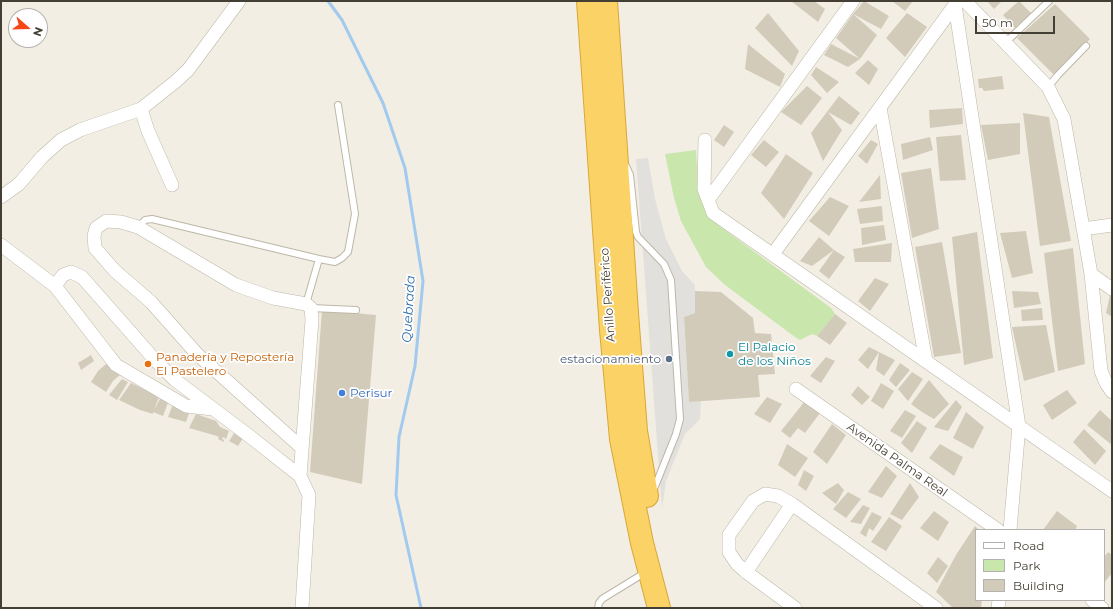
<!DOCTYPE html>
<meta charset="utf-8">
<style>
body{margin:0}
#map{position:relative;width:1113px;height:609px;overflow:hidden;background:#f2eee4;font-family:Montserrat,sans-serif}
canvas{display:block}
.frame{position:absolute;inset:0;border:2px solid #443f34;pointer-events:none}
.legend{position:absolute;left:975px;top:529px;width:130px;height:72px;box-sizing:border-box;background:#fff;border:1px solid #b4b2ae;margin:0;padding:5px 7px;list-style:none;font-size:12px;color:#443f34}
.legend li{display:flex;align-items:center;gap:8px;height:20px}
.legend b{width:20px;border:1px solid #b4b2ae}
.north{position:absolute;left:8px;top:8px;width:40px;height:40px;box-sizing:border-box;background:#fff;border:1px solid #b4b2ae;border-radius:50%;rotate:110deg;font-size:11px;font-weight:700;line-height:16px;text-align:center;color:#443f34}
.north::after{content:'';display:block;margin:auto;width:14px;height:18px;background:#f54618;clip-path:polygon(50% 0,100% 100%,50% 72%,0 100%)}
.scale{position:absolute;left:975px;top:16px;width:80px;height:18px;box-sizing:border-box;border:2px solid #443f34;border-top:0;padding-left:5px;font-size:12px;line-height:14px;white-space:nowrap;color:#443f34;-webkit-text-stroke:3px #fff;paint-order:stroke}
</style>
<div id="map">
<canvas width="1113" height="609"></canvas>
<div class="frame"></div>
<ul class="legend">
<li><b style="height:5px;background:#fff"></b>Road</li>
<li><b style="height:11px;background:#c9e6ad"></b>Park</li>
<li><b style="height:11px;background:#d3cbba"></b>Building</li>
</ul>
<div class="north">N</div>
<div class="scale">50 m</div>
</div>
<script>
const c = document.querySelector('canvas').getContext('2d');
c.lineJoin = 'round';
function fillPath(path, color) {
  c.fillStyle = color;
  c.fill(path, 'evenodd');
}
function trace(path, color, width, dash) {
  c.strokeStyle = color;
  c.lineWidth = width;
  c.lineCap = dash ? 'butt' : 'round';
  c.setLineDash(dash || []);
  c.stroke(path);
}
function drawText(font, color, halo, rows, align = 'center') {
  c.font = font + ' Montserrat,sans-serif';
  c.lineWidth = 3.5;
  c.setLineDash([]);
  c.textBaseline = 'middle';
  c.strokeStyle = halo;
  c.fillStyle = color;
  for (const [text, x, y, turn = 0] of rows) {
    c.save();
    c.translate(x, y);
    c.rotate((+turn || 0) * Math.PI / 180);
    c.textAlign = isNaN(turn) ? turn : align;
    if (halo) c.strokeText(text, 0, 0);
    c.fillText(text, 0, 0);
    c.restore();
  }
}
fillPath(new Path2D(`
 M696 150 698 188 707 209 718 225 831 308 835 314 817 336 812 334 800 340 795 337 725 285 706 267 681 221 674 198 665 154Z`), '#c9e6ad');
fillPath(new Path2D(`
 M648 158 655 199 666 239 682 271 695 285V313L684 317 689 401H701L700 419 685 434 666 481 662 509 636 159Z`), '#e2e0dd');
trace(new Path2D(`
 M328 1 342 20 383 103 405 168 423 281 415 366 399 437 396 495 421 608`), '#a1caee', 3);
fillPath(new Path2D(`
 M791 1H814L825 9 818 22Z
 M864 1 889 16 881 29 853 14Z
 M892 1H913L905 11Z
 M987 1H1002L994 9Z
 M1019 1 1031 13 1015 28 1003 15Z
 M1055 4 1090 39 1056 77 1017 38Z
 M768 13 799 51 792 66 755 28Z
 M907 13 927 27 905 57 886 38Z
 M853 14 877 35 860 59 848 67 824 55 831 44 860 59 836 38Z
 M748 44 785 74 780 87 745 69Z
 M868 60 878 69 869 85 855 73Z
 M816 67 839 82 827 93 811 75Z
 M1002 76 1004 89 984 91 982 88H979L978 79Z
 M807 86 822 98 801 125 781 112Z
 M839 96 860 113 851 125 828 112 842 130 823 161 811 133Z
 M962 108 963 124 930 128 929 110Z
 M1023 113 1049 117 1071 241 1040 246Z
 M1020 123V154L988 160 981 125Z
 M724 125 734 132 724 147 714 140Z
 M961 135 966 180 940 181 936 137Z
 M930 137 933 150 903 160 901 144Z
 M764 140 779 152 766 167 751 155Z
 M871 140 878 144 867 164 858 156Z
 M786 154 813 173 784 219 761 193Z
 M931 168 939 229 912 238 901 173Z
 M880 175 881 199 859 202Z
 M830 197 849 206 829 236 809 221Z
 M882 206 883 221 860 224 857 209Z
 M884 225 886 240 862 245 861 228Z
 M1026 231 1033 273 1012 278 1000 233Z
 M977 232 993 358 964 365 952 237Z
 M819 237 834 250 845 257 829 279 819 271 834 250 812 266 800 261Z
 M942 242 961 353 934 357 915 247Z
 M892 243 891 262H855L853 249Z
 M1073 248 1085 364 1058 371 1044 253Z
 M875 278 889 284 870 311 858 301Z
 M695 291 721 292 753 318 755 333 771 334 775 374 758 375 760 397 689 402 684 317 695 313Z
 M1012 291 1038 292 1041 304 1014 308Z
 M1110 295 1112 296V317L1106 313Z
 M1042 308 1043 320 1022 321 1021 310Z
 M322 310 376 315 362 484 310 472Z
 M835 314 847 323 830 345 817 336Z
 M1046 325 1055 372 1024 381 1012 327Z
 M869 347 895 360 884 376 876 370 879 352 868 369 858 360Z
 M91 355 94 361 81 370 78 363Z
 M826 357 835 361 821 383 810 376Z
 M900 363 910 370 896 387 889 380Z
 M106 364 121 374 113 381 106 392 91 382 98 371Z
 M912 372 923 379 908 401 898 389Z
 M122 379 128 382 117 400 109 395Z
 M929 380 949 404 934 419 922 412 911 404Z
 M131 383 159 397 154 410 161 397 169 400 163 416 153 412V414L140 410 119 400Z
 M881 383 894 391 883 409 871 401Z
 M858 386 870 397 862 405 851 395Z
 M1067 390 1077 403 1052 420 1043 405Z
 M767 397 782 404 770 423 754 414Z
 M956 400 962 407 948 431 934 427Z
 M805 401 820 413 805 433 798 428 790 438 781 431Z
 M173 404 190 410 186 422 168 417Z
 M905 410 916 416 902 438 890 431Z
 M1100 410 1112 421V445L1087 425Z
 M966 412 984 427 973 449 953 438Z
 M196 414 216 421 220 427 229 431 226 439 223 437 222 439 224 440V442L218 439 219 437 217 436 189 428Z
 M917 421 927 428 912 453 901 443Z
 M832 424 846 435 827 464 813 452Z
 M237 429 245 435 238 446 229 441Z
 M1084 429 1106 451 1095 465 1073 442Z
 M787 444 808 458 795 477 778 465Z
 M940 444 963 457 954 476 929 458Z
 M886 466 897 476 882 498 868 492Z
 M804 470 814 476 806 491 798 485Z
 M838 483 844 490 836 504 822 493Z
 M910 483 919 497 902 520 890 514Z
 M848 492 861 499 846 518 833 509Z
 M863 505 870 508 861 524 850 522Z
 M934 511 949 522 938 541 920 528Z
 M1057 511 1077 526 1075 530H1043Z
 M872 512 882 517 873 531 869 528 866 537 860 533Z
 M889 517 902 526 886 551 871 542Z
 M975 526 979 530H976V600H982L981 608H953L936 592 956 555Z
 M1108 552 1112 555V573L1104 583V557Z
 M938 557 948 566 937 583 927 573Z`), '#d3cbba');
const lane = new Path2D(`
 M1005 43 1049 1
 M1048 87 1058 75 1086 46
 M625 164 630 175 636 232 638 237 664 264 671 280 680 419 676 434 654 489
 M138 227 145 220 152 219 319 259 335 262 342 258 348 252 355 214 338 105
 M306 304 319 259
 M311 308 356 310
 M598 608 599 603 602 599 646 572`);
const street = new Path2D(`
 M965 1 1048 87 1064 119 1091 274 1101 371 1106 383 1112 392
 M955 5 1019 426 1010 530
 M880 108 926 361
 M141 109 148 131 172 185
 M705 140 704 189 713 213 1112 491
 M1 197 19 184 42 157 61 140 80 130 141 109 175 82 188 70 239 1
 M708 200 853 1
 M1083 229 1112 225
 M1 245 55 286 63 275 71 272 82 277 155 360 175 380 248 435 300 476 309 495 302 608
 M773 254 957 2
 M1091 274 1112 289
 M55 286 116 365 186 406 213 409
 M796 389 998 530
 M300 476 312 320 311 308 306 304 273 298 236 285 138 227 121 222 106 221 96 228 94 236 95 248 115 271 151 302 197 354 302 448
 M746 572 792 504
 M1092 600 1102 608
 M795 608 746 572 737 564 729 552V535L753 501 765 494 778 496 792 504 936 608
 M998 608 999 600`);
const highway = new Path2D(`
 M588 1 611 330 621 439 642 543 659 608
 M606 1 627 313 636 431 647 496`);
trace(lane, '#bdb7a7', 8);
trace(street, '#bdb7a7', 14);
trace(highway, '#daa736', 24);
trace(lane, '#fff', 6);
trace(street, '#fff', 13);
trace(highway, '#fbd266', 22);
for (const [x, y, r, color] of [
 [730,354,4,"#0f9aa8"],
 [669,359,4,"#5c6f8a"],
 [148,364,4,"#e8710a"],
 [342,393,4,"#3f7fe0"]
]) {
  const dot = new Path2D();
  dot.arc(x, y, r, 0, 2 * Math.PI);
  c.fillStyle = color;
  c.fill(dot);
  trace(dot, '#fff', 1.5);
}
drawText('12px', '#443f34', '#fff', [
 ["Anillo Periférico",608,295,-94],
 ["Avenida Palma Real",897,460,35]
]);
drawText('12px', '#0d838f', '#fff', [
 ["El Palacio",738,347],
 ["de los Niños",738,361]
], 'left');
drawText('12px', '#c56008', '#fff', [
 ["Panadería y Repostería",156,357],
 ["El Pastelero",156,371]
], 'left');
drawText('12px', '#4e5e75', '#fff', [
 ["estacionamiento",661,359]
], 'right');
drawText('12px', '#366cbe', '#fff', [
 ["Perisur",350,393]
], 'left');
drawText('italic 13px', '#3071ad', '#fff', [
 ["Quebrada",409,309,-87]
]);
</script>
